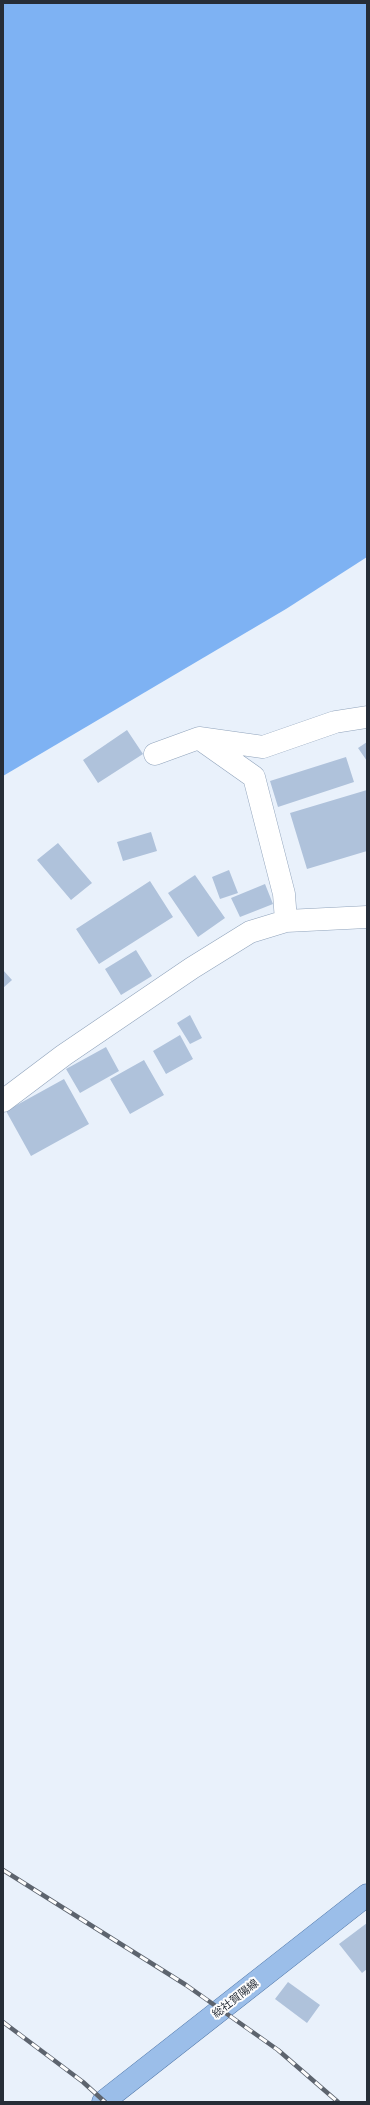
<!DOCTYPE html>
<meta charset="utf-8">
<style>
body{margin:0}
#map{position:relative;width:370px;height:2105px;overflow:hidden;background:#e9f1fb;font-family:Georgia,serif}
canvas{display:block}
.frame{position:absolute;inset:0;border:4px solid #262d37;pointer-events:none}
</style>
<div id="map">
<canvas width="370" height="2105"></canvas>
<div class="frame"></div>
</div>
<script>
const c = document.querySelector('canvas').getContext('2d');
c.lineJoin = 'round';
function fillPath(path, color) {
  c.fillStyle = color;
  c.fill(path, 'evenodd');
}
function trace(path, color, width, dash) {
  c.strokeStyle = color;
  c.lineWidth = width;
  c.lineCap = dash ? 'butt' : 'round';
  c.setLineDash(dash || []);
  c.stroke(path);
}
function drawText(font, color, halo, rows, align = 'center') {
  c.font = font + ' Georgia,"Noto Sans JP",serif';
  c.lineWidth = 4;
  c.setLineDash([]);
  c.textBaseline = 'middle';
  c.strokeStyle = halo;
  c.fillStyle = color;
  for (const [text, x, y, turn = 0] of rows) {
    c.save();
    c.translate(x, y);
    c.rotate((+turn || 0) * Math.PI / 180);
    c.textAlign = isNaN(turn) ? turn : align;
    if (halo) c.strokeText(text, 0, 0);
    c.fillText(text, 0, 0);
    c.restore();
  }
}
fillPath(new Path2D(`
 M3 3H367V557L286 609 3 776Z`), '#7eb2f3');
fillPath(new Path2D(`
 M127 730 143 754 98 783 83 760Z
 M367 742V761L358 748Z
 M346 757 354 782 278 807 270 781Z
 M367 790V851L307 869 290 813Z
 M151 832 157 851 123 861 117 842Z
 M58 843 92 883 71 900 37 860Z
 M229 870 238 893 220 899 212 877Z
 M195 875 225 918 198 937 168 893Z
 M150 881 173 917 99 964 76 929Z
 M265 884 273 904 240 917 231 898Z
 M136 950 152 976 121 995 105 969Z
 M3 970 12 980 3 988Z
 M190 1015 202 1038 190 1044 177 1023Z
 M180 1035 193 1059 166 1074 153 1051Z
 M106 1047 119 1071 80 1093 66 1069Z
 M144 1060 164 1095 130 1114 110 1079Z
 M64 1079 89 1124 31 1156 6 1111Z
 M367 1923V1969L362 1973 339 1944Z
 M288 1982 320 2005 307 2023 275 1999Z`), '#afc2db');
const minor = new Path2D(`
 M203 741 254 777 284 894 286 921
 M155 754 199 738 263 747 335 722 367 717
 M3 1101 64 1055 192 968 250 932 286 921 367 917`);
const major = new Path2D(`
 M103 2102 367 1895`);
trace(minor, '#90a3bb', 23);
trace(major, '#476fa2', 23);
trace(minor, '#fff', 22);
trace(major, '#9bbee9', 22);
const rail = new Path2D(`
 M3 1870 186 1985 278 2050 338 2102
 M3 2022 83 2082 105 2102`);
trace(rail, '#5d646e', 4.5);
trace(rail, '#fdfdfd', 3, [9]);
drawText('11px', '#262d37', '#fdfdfd', [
 ["総社賀陽線",235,1998,-38]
]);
</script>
